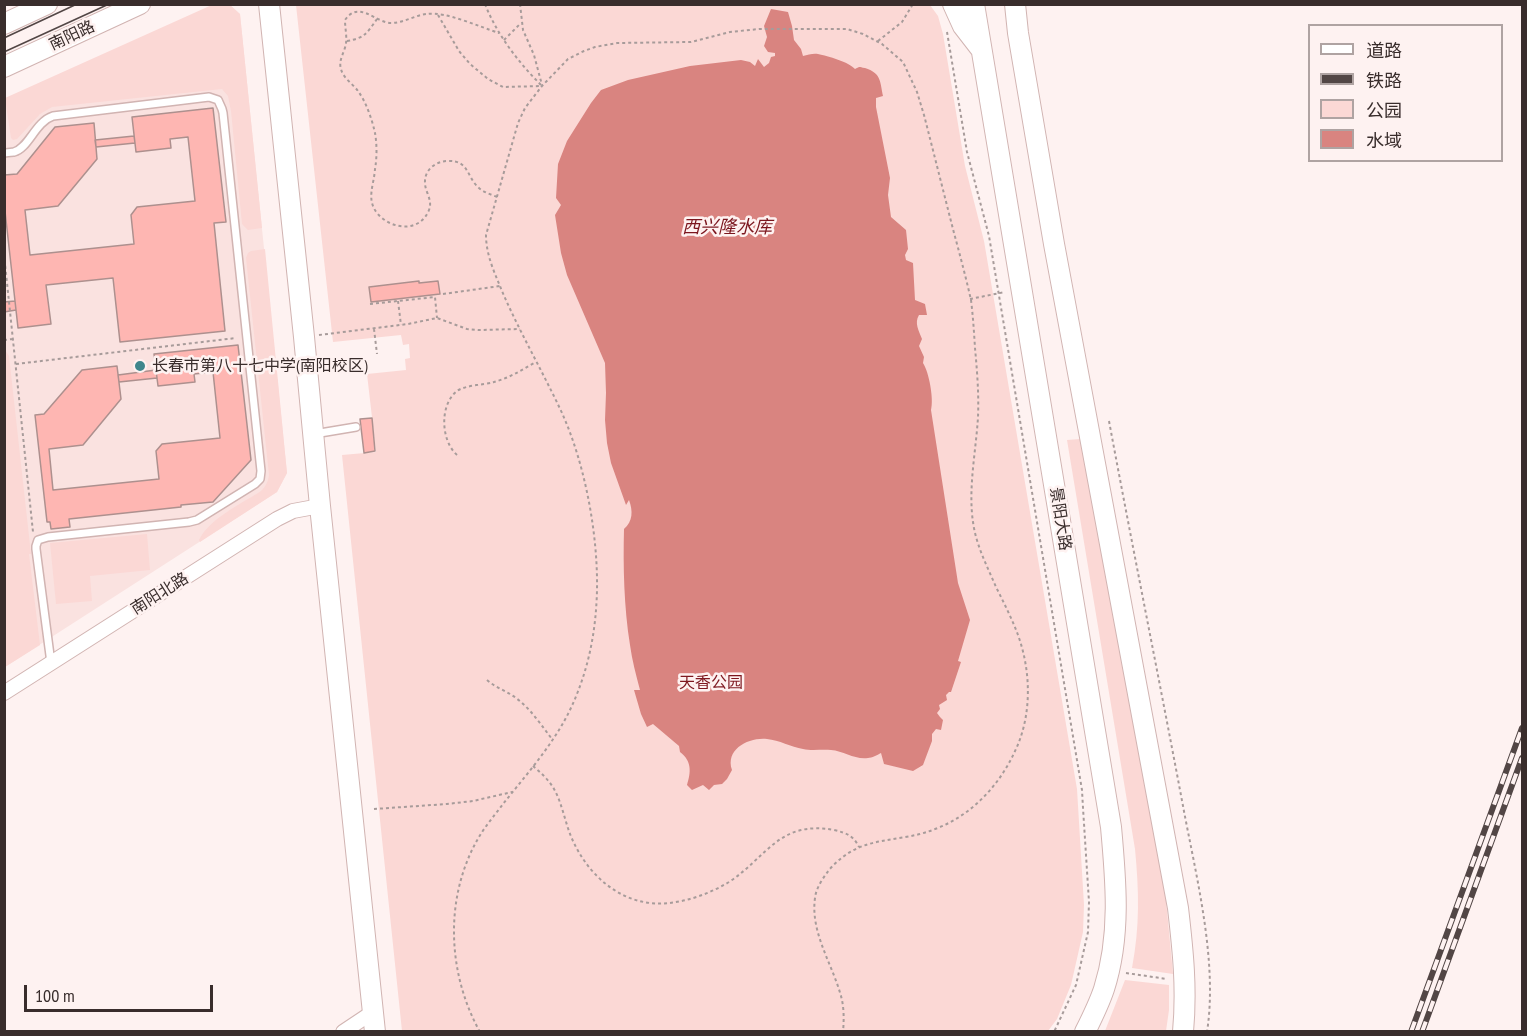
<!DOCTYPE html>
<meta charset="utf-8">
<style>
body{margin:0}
#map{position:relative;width:1527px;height:1036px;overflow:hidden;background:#fef2f1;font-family:"PT Sans Narrow","Noto Sans SC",sans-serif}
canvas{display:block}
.frame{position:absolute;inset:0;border:6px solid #392d2c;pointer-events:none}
.legend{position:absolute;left:1308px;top:24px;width:195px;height:138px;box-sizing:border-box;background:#fef2f1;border:2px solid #afa3a2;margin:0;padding:8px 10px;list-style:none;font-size:18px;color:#392d2c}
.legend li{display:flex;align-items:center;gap:12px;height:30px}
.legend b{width:30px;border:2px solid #afa3a2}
.scale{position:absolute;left:24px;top:985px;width:189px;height:27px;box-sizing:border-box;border:3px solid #392d2c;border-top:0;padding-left:8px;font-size:18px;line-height:21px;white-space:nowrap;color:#392d2c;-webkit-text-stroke:4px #fef2f1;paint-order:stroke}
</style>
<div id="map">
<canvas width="1527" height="1036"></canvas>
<div class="frame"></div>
<ul class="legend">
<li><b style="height:8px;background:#fff"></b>道路</li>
<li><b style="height:8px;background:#524645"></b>铁路</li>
<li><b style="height:16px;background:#fbd8d5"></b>公园</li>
<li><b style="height:16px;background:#d98480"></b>水域</li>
</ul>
<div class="scale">100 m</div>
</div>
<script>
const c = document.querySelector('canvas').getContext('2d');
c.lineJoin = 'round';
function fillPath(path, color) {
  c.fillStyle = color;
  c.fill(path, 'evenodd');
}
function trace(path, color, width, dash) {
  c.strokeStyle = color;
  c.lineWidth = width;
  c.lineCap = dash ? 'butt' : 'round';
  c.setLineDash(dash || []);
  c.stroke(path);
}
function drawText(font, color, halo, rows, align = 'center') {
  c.font = font + ' "PT Sans Narrow","Noto Sans SC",sans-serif';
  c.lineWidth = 5;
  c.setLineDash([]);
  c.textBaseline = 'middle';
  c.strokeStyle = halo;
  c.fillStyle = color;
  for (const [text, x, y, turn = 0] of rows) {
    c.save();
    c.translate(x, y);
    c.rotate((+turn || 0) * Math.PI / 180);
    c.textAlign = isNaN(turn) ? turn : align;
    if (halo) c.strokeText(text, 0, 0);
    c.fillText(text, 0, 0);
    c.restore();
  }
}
fillPath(new Path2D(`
 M214 5H230L240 14 287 473 277 492 5 667V99Z`), '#fae2e0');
fillPath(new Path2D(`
 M214 4 230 5 240 14 262 228 248 230 242 224 231 111 228 96 222 89 52 107 40 114 17 139 13 140 11 138 5 98Z
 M296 5H930L938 16 943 34 965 166 984 241 1077 789 1084 905 1083 932 1071 985 1057 1019 1048 1031H402L342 455 376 452 367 374 406 370 405 359 410 358 409 344 403 345 401 335 333 342Z
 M265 249 287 473 277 492 200 542 199 540C210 518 241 504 261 491 266 486 268 482 269 475L246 258 248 253 251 251Z
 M5 350 9 356 31 554H29L40 645 5 667Z
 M1080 439 1165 890 1173 974 1132 968C1140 926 1139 891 1135 849L1067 440Z
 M147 534 150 570 90 576 92 601 56 604 50 543Z
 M1125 980 1169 985V1010L1166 1031H1105Z`), '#fbd8d5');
fillPath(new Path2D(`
 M771 9 788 12 792 26 794 40 801 49 803 56C808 55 813 53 818 54 828 56 849 62 855 69 861 66 858 67 865 68 881 73 880 81 883 96L876 98V107L890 178 888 195 891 217 906 230 908 249 905 255 906 260 913 263 915 300 925 304 927 315H919C914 323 919 331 922 339L919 346 924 357 923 363C929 372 934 399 931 410L958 583 970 620 958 661 961 662 951 692H949L946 695 947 700 939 705 940 709 937 713 940 717 943 720 941 730 936 729 932 734V741L923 765 913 771 884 764 881 753C877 755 872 758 868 758 855 760 844 751 831 750 822 749 812 751 803 749 791 747 779 740 767 739 749 737 725 749 732 770L727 779 722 784 714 785 709 790 703 785 692 790 687 785C691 772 692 761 680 752L679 746 653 724 647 727 641 714 634 690H640C636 675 632 660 630 645 624 607 623 567 624 529 633 521 633 511 629 500L626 505 611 463 607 443 605 420 606 393 605 363 567 275 561 253 555 215 561 205 556 198 558 164 567 141 591 103 601 90 628 80 690 66 741 60 750 62 755 66 758 59 764 67 769 63 771 57 775 56V53L768 52 764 46 767 37 764 26Z`), '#d98480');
const building = new Path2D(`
 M213 108 226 222 214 223 225 331 120 342 113 278 46 285 51 324 18 328 4 202V175L17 174 55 127 94 123 97 159 58 206 25 210 30 255 134 244 131 215 137 207 195 201 188 137 170 139 171 148 136 152 132 117Z
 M134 136 135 143 96 147 95 140Z
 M419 281V283L438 281 440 294 371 302 369 287Z
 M15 301 16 310 4 312V302Z
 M238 345 251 460 213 502 181 505V507L69 519 70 527 51 529 50 522H47L35 415 44 414 82 370 117 366 121 399 83 445 49 449 53 490 159 479 156 451 162 444 220 438 213 372 194 374 195 382 158 386 154 354Z
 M156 370 157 378 119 382 118 375Z
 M372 418 375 451 364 453 360 419Z`);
fillPath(building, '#feb6b2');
trace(building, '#ad908e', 1.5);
const lane = new Path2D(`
 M4 153C6 153 13 152 14 152 29 148 35 122 53 116L209 97 218 100 222 109 223 113 261 471 260 479 255 484 197 520 189 522 48 537 38 540 36 546V549L51 663
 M314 434 356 427`);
const street = new Path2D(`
 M4 693 277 519 293 511 320 506
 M343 1032 373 1012`);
const secondary = new Path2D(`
 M269 4 304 337 320 506 375 1032
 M953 4 963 26 980 48
 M974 4 1111 827C1116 881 1121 936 1104 989 1099 1004 1092 1018 1085 1032
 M1015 4 1018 33 1054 244 1178 908C1183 951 1187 989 1183 1032
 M4 24 47 4
 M4 67 140 4`);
trace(lane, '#d1b4b2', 10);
trace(street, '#d1b4b2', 16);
trace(secondary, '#d1b4b2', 22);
trace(new Path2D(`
 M485 4C497 35 519 63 542 86
 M520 4 523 30 534 55 542 85
 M438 15 459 51 470 64 488 79 503 87 542 86
 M947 32 967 152 989 236 1082 790 1083 808 1089 902 1088 932 1076 985 1054 1032
 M504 40 521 23
 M347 41C365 38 367 33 377 19
 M878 41 902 22 913 4
 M497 197C490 194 482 192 477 186 467 176 468 160 448 161 436 161 424 170 425 183 425 192 433 200 429 210 420 233 391 230 377 213 366 199 374 185 375 169 377 158 377 144 375 133 372 119 366 102 358 91 353 84 343 78 341 69 338 60 345 52 346 43 347 36 345 28 345 20 359 0 374 22 391 23 404 23 415 15 427 14 445 11 480 27 499 33
 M4 254 33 532
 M443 294 500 286
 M970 299 1005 292
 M398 301 401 325
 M370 304 435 297 437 318
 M374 329 377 354
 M319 335 408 324 437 318 467 329 479 330 520 329
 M4 340 13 339
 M16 364 236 338
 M1109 421C1133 550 1159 678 1183 806 1196 876 1218 961 1207 1032
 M457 455C441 441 439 405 457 391 465 385 484 385 494 382 509 378 522 370 536 362
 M487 680C496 688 507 691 516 698 531 709 541 725 552 739
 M533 766C541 773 549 780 554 789 563 805 565 824 573 841 590 878 625 908 669 903 689 901 711 893 729 882 767 857 779 820 834 830 846 833 853 835 859 847
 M374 809 447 804 473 801 512 792
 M1126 973 1167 979
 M480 1032C447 973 444 896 479 837 486 825 495 815 503 804 526 775 552 746 569 712 588 673 596 633 597 590 598 534 585 464 562 413 543 372 520 333 502 291 495 274 486 255 486 235L518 123 525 108 542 86 568 59 584 51 595 47 617 43 691 42 730 32 759 29H847L863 34 882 44 903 62 917 92 924 115C934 154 944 194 954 233 960 255 966 278 971 300 973 316 974 332 975 348 977 370 979 394 978 417 976 451 968 488 973 522 976 545 987 566 996 587 1004 603 1012 619 1018 635 1031 671 1032 714 1016 749 1001 783 974 813 940 827 898 846 863 831 829 870 823 878 816 888 815 898 810 934 834 966 842 1000 844 1010 844 1021 843 1032`), '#a79b9a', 2, [3, 3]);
trace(lane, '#fff', 7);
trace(street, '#fff', 14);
trace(secondary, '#fff', 20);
trace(new Path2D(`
 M4 38 77 4
 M4 52 109 4`), '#524645', 1.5);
const rail = new Path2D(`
 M1411 1032 1522 728
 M1422 1032 1522 758`);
trace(rail, '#524645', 6);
trace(rail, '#fef2f1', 4, [11]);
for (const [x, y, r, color] of [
 [140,366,6,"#3f868c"]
]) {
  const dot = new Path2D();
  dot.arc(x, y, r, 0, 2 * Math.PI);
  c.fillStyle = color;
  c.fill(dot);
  trace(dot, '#fef2f1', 2);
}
drawText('16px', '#392d2c', '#fef2f1', [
 ["南阳路",72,36,-25],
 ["景阳大路",1060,519,81],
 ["南阳北路",160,594,-32]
]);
drawText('16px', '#392d2c', '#fef2f1', [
 ["长春市第八十七中学(南阳校区)",152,366]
], 'left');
drawText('16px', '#7e1820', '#fef2f1', [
 ["天香公园",711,683]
]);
drawText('italic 18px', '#7b151d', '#fef2f1', [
 ["西兴隆水库",727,228]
]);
</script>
